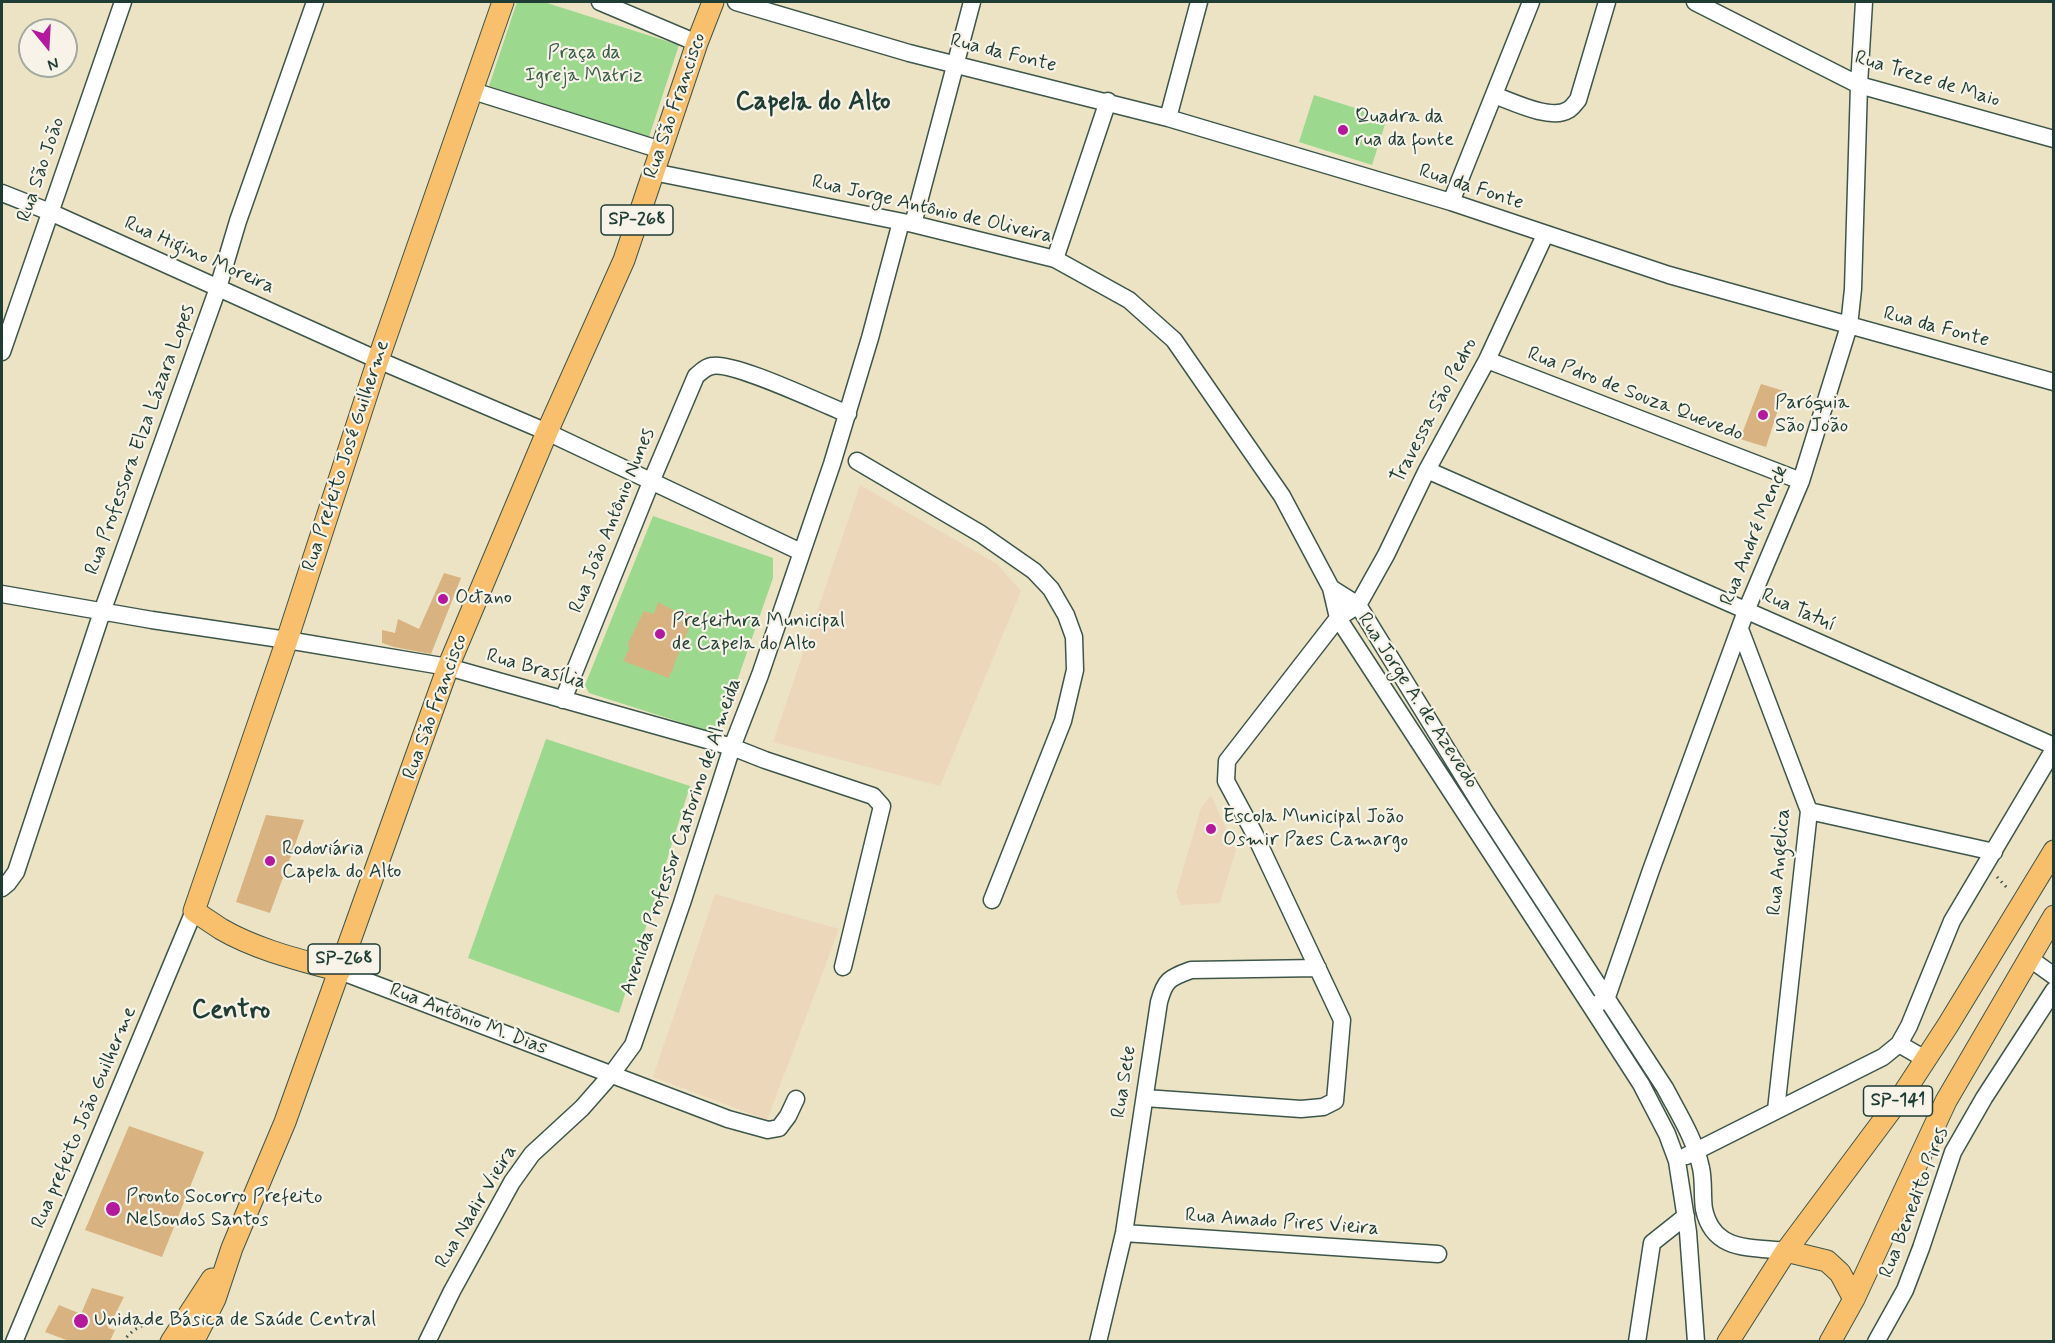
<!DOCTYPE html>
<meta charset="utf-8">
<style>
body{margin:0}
#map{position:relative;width:2055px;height:1343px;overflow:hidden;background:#ece3c4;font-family:Mynerve,sans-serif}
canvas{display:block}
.frame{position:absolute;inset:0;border:3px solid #1f3d34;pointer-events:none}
.north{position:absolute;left:18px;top:18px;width:60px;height:60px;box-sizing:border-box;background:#f7f3e8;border:2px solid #a1aaa0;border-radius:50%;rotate:162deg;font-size:16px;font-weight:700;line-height:24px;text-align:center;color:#1f3d34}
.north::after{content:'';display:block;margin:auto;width:21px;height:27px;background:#b5179e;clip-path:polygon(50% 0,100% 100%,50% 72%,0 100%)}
</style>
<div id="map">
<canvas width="2055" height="1343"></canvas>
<div class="frame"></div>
<div class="north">N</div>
</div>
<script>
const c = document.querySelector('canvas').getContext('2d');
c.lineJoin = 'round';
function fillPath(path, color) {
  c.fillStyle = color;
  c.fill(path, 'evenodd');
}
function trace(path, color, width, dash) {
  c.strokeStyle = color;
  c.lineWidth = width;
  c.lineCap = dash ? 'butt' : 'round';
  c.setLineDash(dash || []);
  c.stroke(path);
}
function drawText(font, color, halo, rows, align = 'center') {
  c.font = font + ' Mynerve,sans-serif';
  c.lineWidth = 4.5;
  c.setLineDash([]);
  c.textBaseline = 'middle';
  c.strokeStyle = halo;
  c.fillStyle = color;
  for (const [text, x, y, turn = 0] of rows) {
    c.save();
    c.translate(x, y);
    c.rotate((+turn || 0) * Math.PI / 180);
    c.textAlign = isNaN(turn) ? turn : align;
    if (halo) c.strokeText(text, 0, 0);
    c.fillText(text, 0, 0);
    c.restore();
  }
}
fillPath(new Path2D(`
 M860 485 997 564 1021 591 940 786 773 742Z
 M1211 795 1236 850 1220 903 1181 905 1176 893 1201 808Z
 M715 894 839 929 767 1120 653 1077Z`), '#edd7ba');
fillPath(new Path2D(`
 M517 2H544L679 45 649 137 489 86Z
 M1314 95 1387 118 1372 165 1299 142Z
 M653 516 773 558V578L723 721 708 731 589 693 585 685Z
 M546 739 690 786 619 1013 468 958Z`), '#9cd98e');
fillPath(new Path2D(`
 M1761 384 1784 391 1766 447 1740 439Z
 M444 573 461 578 431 654 394 647 382 643V630L395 633 398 619 419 629Z
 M658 602 673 610 692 614 690 625 669 678 623 661 629 649 628 643 644 611 654 614Z
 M266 815 304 820 270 913 236 902Z
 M129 1126 204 1152 162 1257 85 1230Z
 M92 1288 124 1297 108 1328 115 1330 110 1341H69L45 1332 59 1305 81 1314Z`), '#d8b281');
const minor = new Path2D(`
 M600 2 697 43
 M736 2 909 53 1168 118 1451 202 1669 275 2054 382
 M1695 2 1859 85 2054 139
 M473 91 661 150
 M1494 95C1511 101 1551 121 1568 110 1572 108 1575 103 1578 100L1607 2
 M1168 118 1199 2
 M653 172 913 224 1055 259 1129 300 1174 340 1282 496 1331 588 1338 618 1592 1008 1641 1084 1667 1134 1677 1161 1688 1232 1696 1342
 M2 193 50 212 378 360 547 432 801 552
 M1451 202 1531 2
 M913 224 972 2
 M1055 259 1108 101
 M2 352 123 2
 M1487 360 1801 481
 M857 461 981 534 1034 571 1051 589 1066 615 1074 637 1075 670 1063 721 992 900
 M1427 470 2054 746
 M1331 588 1358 605 1484 810 1665 1088C1678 1113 1695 1139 1701 1168 1704 1181 1702 1196 1704 1209 1713 1252 1750 1247 1786 1251
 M2 594 152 620 287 640 448 667 732 747 765 760 873 796 882 806 843 967
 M1740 629 1809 811 1776 1110
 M563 700 651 482 696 376C701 372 705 367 712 366 733 361 822 404 848 414
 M1809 811 1994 852
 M2 888 8 883 16 872 102 612 218 288 238 221 315 2
 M2029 958 2054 976
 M340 971 728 1119 768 1130 779 1128 788 1116 796 1099
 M1592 1008 1607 997 1651 870 1746 611 1801 481 1849 326 1853 289 1859 85 1864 2
 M1899 1044 1925 1059
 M1145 1098 1301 1109 1323 1107 1335 1101 1342 1020 1254 833 1226 781 1227 761 1338 618 1358 605 1386 555 1427 470 1487 360 1545 235
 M1686 1156 1883 1057 1899 1044 1909 1026 1952 921 2054 749
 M1124 1233 1438 1254
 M14 1342 194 911
 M427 1342 452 1291 512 1182 532 1154 582 1108 611 1075 633 1045 682 903 732 747 760 675 832 464 870 338 901 222
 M1098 1342 1124 1233 1159 1002C1165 980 1169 978 1191 970L1318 968
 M1637 1342 1652 1243 1686 1216
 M1876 1342 1905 1290 1921 1248 1953 1152 1984 1098 2054 990`);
const major = new Path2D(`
 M340 971C300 960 257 950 221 929 212 923 203 917 194 911L287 640 378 360 503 2
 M1786 1251 1827 1261 1840 1273 1854 1299
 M171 1342 212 1279
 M193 1342 215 1299 232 1248 285 1122 448 667 547 432 624 260 697 43 713 2
 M1728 1342 1786 1251 1903 1094 1948 1025 2054 851
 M1830 1342 1854 1299 1946 1101 2054 916`);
trace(minor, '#3e564a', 19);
trace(major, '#3e564a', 23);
trace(new Path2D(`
 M1997 877 2009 890
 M123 1342C134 1327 143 1323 162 1323`), '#3e564a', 3, [1.5, 4.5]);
trace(minor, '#fff', 16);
trace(major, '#f8bf6c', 21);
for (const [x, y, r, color] of [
 [1343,130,6,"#b5179e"],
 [1763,415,6,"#b5179e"],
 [443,599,6,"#b5179e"],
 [660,634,6,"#b5179e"],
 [1211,829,6,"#b5179e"],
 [270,861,6,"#b5179e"],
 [113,1209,8,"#b5179e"],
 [81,1321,8,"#b5179e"]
]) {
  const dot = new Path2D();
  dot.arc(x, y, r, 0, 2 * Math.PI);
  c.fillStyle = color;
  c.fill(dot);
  trace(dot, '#f7f3e8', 2);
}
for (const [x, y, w] of [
 [637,220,72],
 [344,959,72],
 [1898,1101,69]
]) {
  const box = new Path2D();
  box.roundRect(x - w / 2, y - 15, w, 30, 4.5);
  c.fillStyle = '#f7f3e8';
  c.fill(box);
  trace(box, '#1f3d34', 1.5);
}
drawText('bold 18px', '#1f3d34', null, [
 ["SP-268",637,220],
 ["SP-268",344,959],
 ["SP-141",1898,1101]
]);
drawText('20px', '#385c46', '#f7f3e8', [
 ["Praça da",584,54],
 ["Igreja Matriz",584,77]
]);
drawText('20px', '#1f3d34', '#f7f3e8', [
 ["Rua da Fonte",1003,54,14],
 ["Rua Treze de Maio",1927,80,17],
 ["Rua São Francisco",676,106,-71],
 ["Rua São João",42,170,-71],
 ["Rua da Fonte",1471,188,18],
 ["Rua Jorge Antônio de Oliveira",932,210,13],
 ["Rua Higino Moreira",199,256,24],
 ["Rua da Fonte",1936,328,15],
 ["Rua Pdro de Souza Quevedo",1635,395,21],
 ["Travessa São Pedro",1435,411,-62],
 ["Rua Professora Elza Lázara Lopes",141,440,-70],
 ["Rua Prefeito José Guilherme",347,456,-72],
 ["Rua João Antônio Nunes",613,521,-68],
 ["Rua André Menck",1755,536,-68],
 ["Rua Tatuí",1798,611,24],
 ["Rua Brasília",536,670,16],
 ["Rua Jorge A. de Azevedo",1417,701,57],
 ["Rua São Francisco",436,707,-70],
 ["Avenida Professor Castorino de Almeida",682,837,-71],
 ["Rua Angelica",1780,862,-85],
 ["Rua Antônio M. Dias",468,1020,21],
 ["Rua Sete",1125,1082,-81],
 ["Rua prefeito João Guilherme",85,1118,-67],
 ["Rua Benedito Pires",1915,1203,-69],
 ["Rua Nadir Vieira",477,1207,-59],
 ["Rua Amado Pires Vieira",1282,1223,4]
]);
drawText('20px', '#1f3d34', '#f7f3e8', [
 ["Quadra da",1355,118],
 ["rua da fonte",1355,141],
 ["Paróquia",1775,404],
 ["São João",1775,427],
 ["Octano",455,599],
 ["Prefeitura Municipal",672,622],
 ["de Capela do Alto",672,645],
 ["Escola Municipal João",1223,818],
 ["Osmir Paes Camargo",1223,841],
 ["Rodoviária",282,850],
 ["Capela do Alto",282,873],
 ["Pronto Socorro Prefeito",126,1198],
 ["Nelsondos Santos",126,1221],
 ["Unidade Básica de Saúde Central",94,1321]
], 'left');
drawText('bold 26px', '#1f3d34', '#f7f3e8', [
 ["Capela do Alto",813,104],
 ["Centro",231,1012]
]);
</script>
